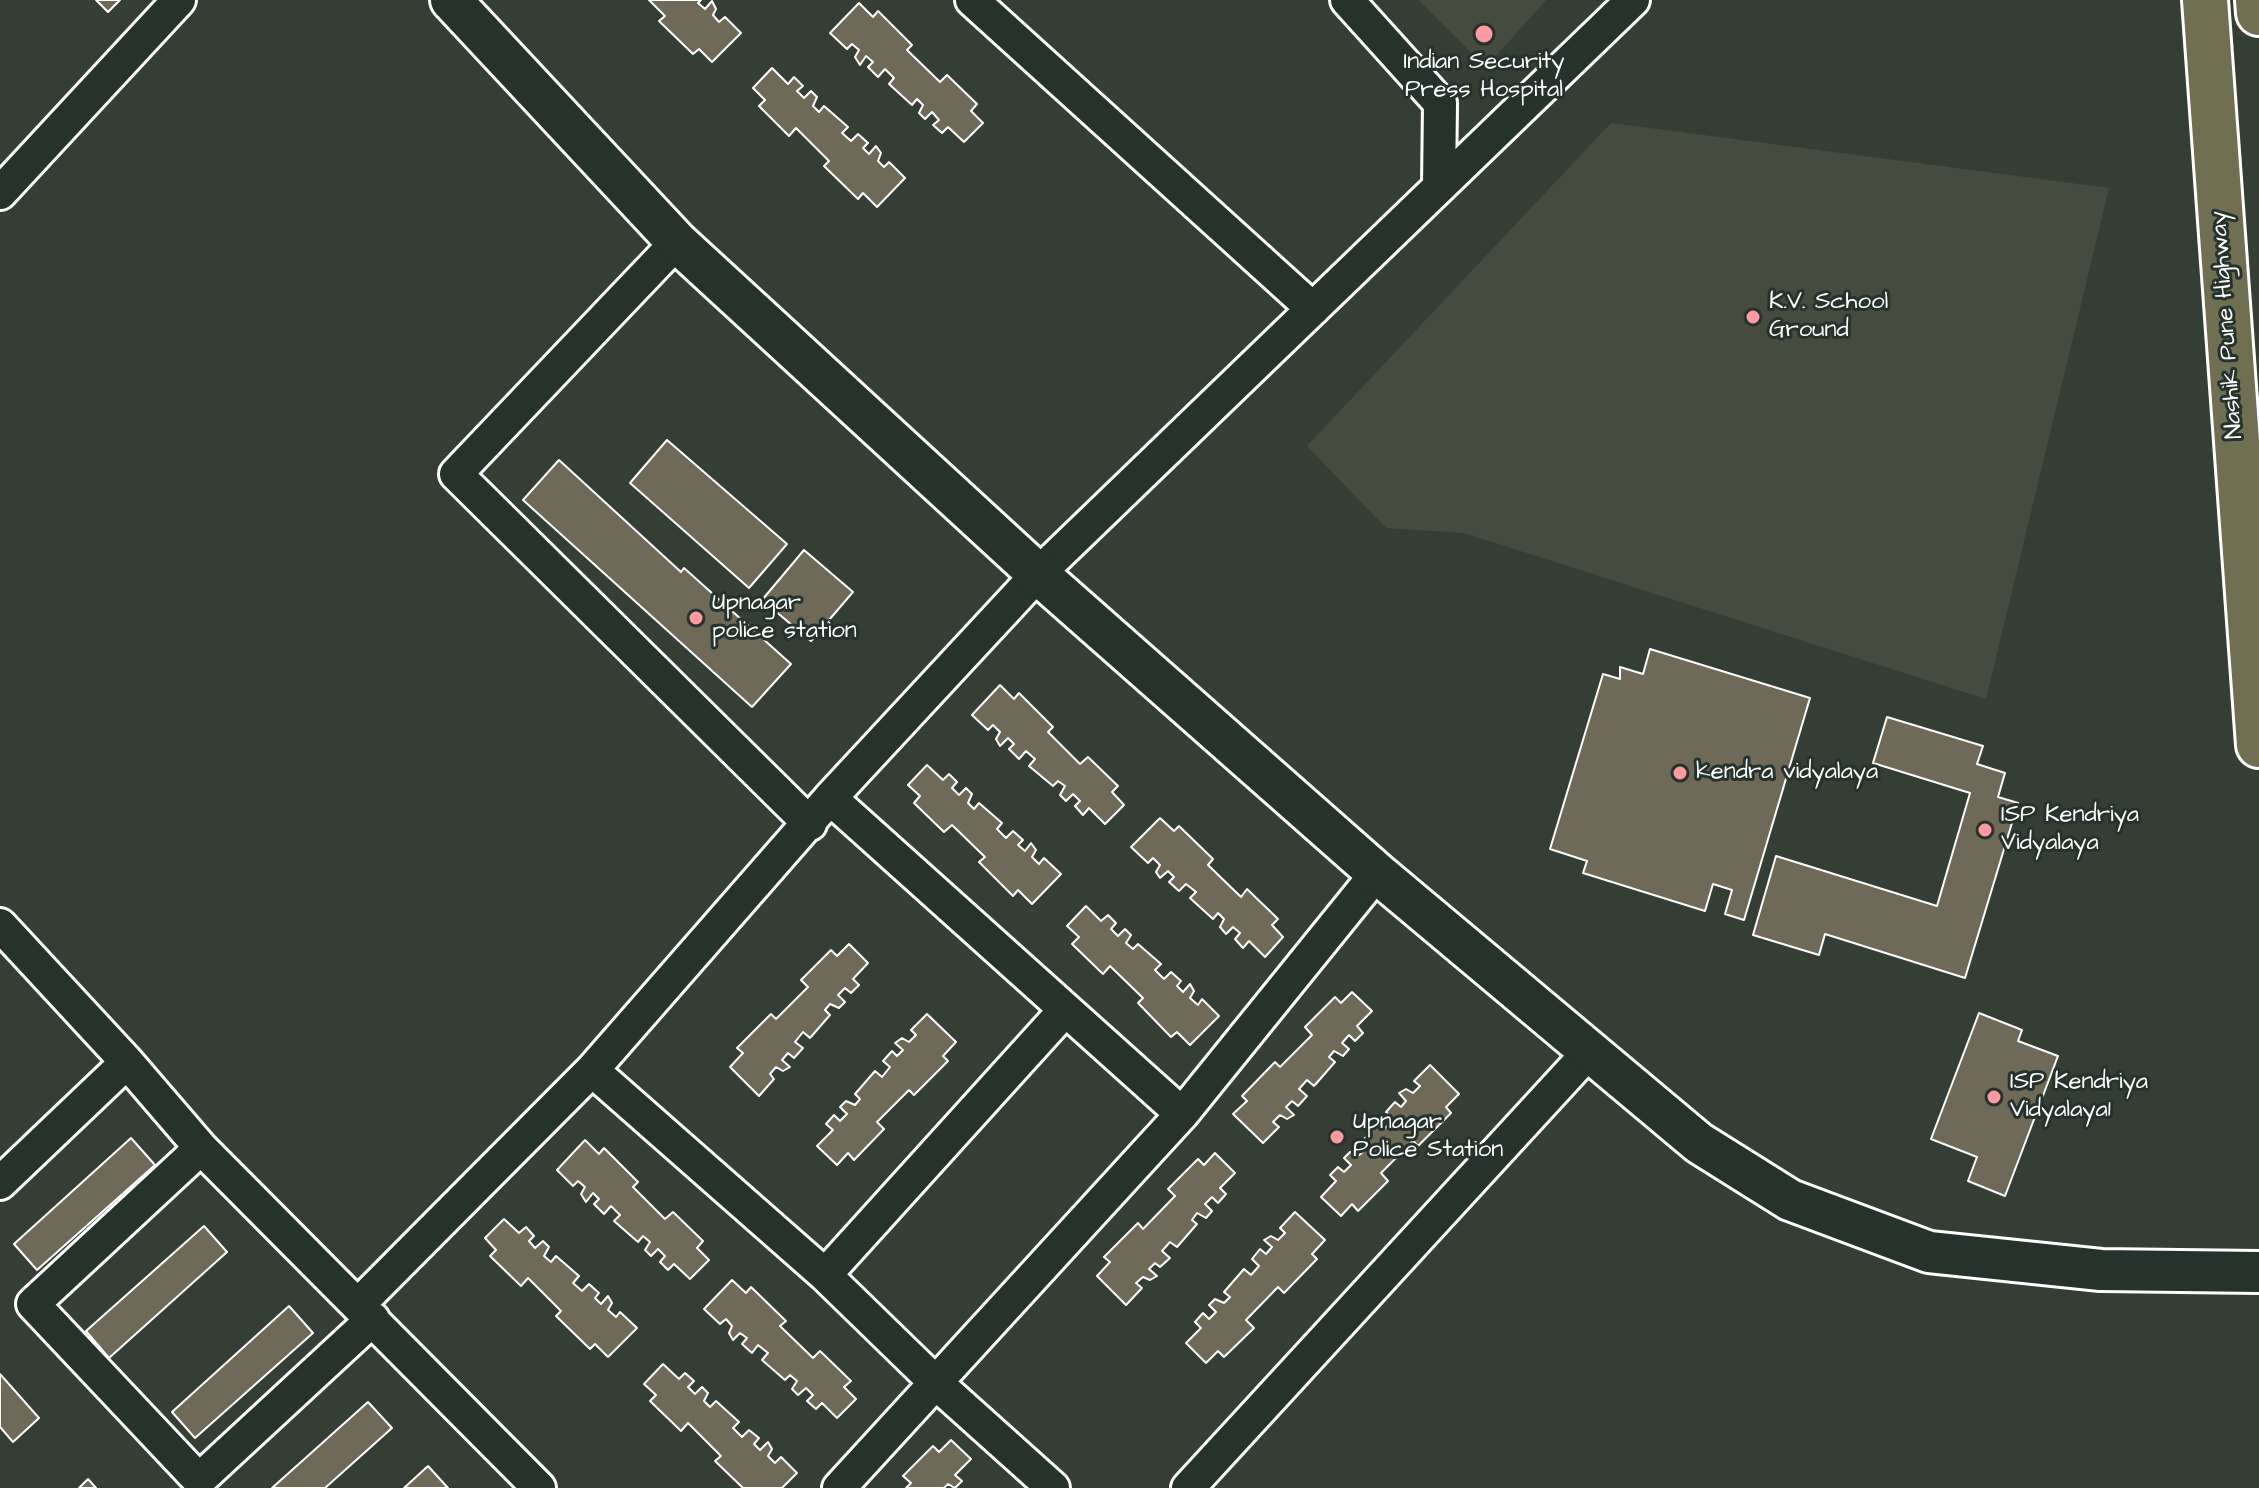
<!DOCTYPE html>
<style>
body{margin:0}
canvas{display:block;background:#353e35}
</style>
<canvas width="2259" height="1488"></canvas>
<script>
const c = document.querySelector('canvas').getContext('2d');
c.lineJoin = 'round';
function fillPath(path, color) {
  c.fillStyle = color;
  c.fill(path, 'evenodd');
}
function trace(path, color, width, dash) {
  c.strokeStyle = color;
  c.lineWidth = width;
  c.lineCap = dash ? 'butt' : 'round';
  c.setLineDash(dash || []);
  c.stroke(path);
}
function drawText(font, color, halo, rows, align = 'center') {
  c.font = font + ' "Architects Daughter",sans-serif';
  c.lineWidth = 6;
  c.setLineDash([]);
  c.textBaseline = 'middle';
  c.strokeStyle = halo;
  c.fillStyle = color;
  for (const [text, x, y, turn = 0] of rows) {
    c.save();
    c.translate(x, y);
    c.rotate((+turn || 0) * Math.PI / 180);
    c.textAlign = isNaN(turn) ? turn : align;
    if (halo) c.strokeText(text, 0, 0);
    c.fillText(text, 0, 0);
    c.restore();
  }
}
fillPath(new Path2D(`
 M1418 0H1546L1486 67Z
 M1611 123 2109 188 1986 699 1464 533 1386 528 1307 446Z`), '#464b3f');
const building = new Path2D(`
 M96 0H120L108 12Z
 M649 0H701L698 3 705 9 712 1 716 9 713 15 719 22 725 17 741 33 712 62 699 49 693 54 659 21 665 16Z
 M859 3 873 17 878 11 912 45 907 50 940 82 947 75 977 104 971 111 983 123 964 142 948 127 942 133 933 125 939 120 932 112 925 119 919 113 923 105 917 99 912 105 889 84 894 78 885 69 878 77 868 67 873 62 866 56 860 65 855 57 859 50 852 44 847 49 830 33Z
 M772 68 788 84 794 77 803 86 797 91 804 98 811 91 817 97 813 106 819 112 824 106 848 127 842 133 851 141 858 134 868 143 863 148 869 154 876 146 881 153 878 161 884 167 889 162 905 178 877 207 863 193 858 199 824 166 829 161 796 128 789 136 759 106 765 100 753 88Z
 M667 440 787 544 749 588 630 483Z
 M559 460 681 572 684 568 791 664 752 707 523 500Z
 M804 550 853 592 811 641 762 600Z
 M1650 649 1810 698 1744 920 1725 914 1732 890 1713 884 1705 911 1583 873 1587 861 1550 849 1603 674 1620 679V667L1643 674Z
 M1000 685 1014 699 1019 693 1053 727 1048 732 1080 764 1088 757 1118 786 1112 792 1124 805 1105 824 1089 808 1083 815 1075 806 1080 801 1073 794 1066 801 1060 795 1065 786 1058 781 1053 786 1029 766 1035 759 1026 751 1019 759 1009 749 1014 744 1008 738 1000 746 996 739 1000 732 993 725 988 730 972 715Z
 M1887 717 1983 746 1977 764 2005 773 1998 797 2018 803 1965 978 1825 934 1819 955 1753 935 1776 856 1937 906 1970 793 1873 763Z
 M927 765 943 780 949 774 957 782 952 788 959 795 966 788 972 794 968 803 974 809 979 803 1002 823 997 829 1006 838 1013 831 1023 840 1018 845 1025 851 1031 843 1036 850 1032 857 1039 864 1044 858 1061 874 1032 904 1018 890 1013 896 979 862 985 857 952 825 944 832 914 803 920 796 908 785Z
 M1160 818 1174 831 1179 826 1213 859 1208 865 1241 897 1247 889 1278 919 1272 925 1283 937 1265 957 1249 941 1243 948 1235 939 1240 933 1233 927 1226 934 1220 927 1224 919 1218 913 1213 919 1190 898 1196 892 1186 884 1179 891 1169 882 1174 877 1168 871 1160 878 1156 872 1160 865 1153 858 1148 863 1131 847Z
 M1086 906 1101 921 1108 915 1116 923 1111 929 1118 936 1125 929 1131 935 1126 943 1133 949 1138 944 1161 964 1155 970 1164 979 1171 972 1181 981 1177 986 1183 992 1190 984 1194 991 1190 998 1198 1005 1202 999 1219 1016 1190 1045 1177 1032 1171 1037 1138 1003 1143 998 1110 966 1103 974 1072 944 1079 937 1067 926Z
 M849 944 868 963 853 979 859 985 851 993 845 988 838 995 845 1002 839 1008 830 1004 825 1010 830 1015 810 1038 803 1032 795 1042 803 1048 794 1058 788 1053 782 1060 790 1067 783 1071 776 1067 770 1074 774 1079 759 1096 730 1067 743 1053 737 1048 771 1014 776 1019 808 987 801 980 831 950 837 956Z
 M1352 992 1372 1011 1357 1026 1363 1033 1355 1041 1349 1035 1342 1043 1349 1049 1343 1056 1334 1051 1329 1057 1335 1062 1314 1086 1307 1080 1299 1089 1307 1096 1298 1106 1292 1101 1286 1107 1294 1115 1287 1119 1280 1115 1273 1122 1279 1127 1263 1143 1233 1114 1247 1101 1242 1096 1275 1062 1280 1067 1312 1035 1305 1027 1335 997 1341 1003Z
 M1979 1013 2022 1030 2018 1041 2058 1056 2005 1196 1968 1181 1977 1157 1931 1139Z
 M927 1014 956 1042 943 1056 948 1061 914 1095 909 1090 877 1122 884 1129 854 1160 848 1153 837 1165 817 1146 833 1130 826 1124 834 1115 840 1121 847 1114 840 1107 846 1101 855 1105 860 1099 855 1094 875 1071 882 1077 890 1067 883 1061 892 1051 897 1056 903 1050 895 1043 902 1038 909 1042 916 1035 911 1030Z
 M1430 1065 1459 1094 1446 1107 1451 1113 1418 1146 1413 1141 1381 1173 1388 1181 1358 1211 1352 1204 1341 1216 1321 1197 1336 1181 1330 1175 1338 1167 1344 1172 1351 1165 1344 1158 1350 1152 1358 1156 1364 1151 1359 1145 1379 1122 1385 1128 1394 1119 1386 1112 1395 1102 1401 1107 1406 1101 1399 1093 1406 1089 1413 1093 1420 1086 1414 1081Z
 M131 1138 155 1165 37 1270 14 1244Z
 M585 1140 599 1154 604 1148 638 1182 633 1187 665 1219 673 1212 703 1241 697 1248 709 1260 690 1279 674 1264 668 1270 660 1262 665 1256 658 1249 651 1256 645 1250 650 1242 643 1236 638 1242 614 1221 620 1215 611 1206 604 1214 594 1204 599 1199 593 1193 586 1202 581 1194 585 1187 578 1181 573 1186 557 1170Z
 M1215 1153 1235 1173 1220 1188 1226 1194 1218 1203 1212 1197 1205 1204 1212 1211 1206 1218 1197 1213 1192 1220 1197 1224 1177 1247 1170 1242 1162 1251 1170 1258 1160 1267 1155 1263 1149 1269 1157 1276 1150 1280 1143 1277 1136 1283 1142 1288 1126 1305 1097 1276 1110 1262 1104 1257 1138 1223 1143 1229 1175 1196 1168 1189 1198 1159 1204 1165Z
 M1295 1212 1325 1240 1312 1254 1317 1259 1284 1293 1278 1287 1246 1320 1254 1328 1224 1357 1218 1351 1206 1363 1186 1343 1201 1328 1195 1322 1203 1313 1209 1319 1216 1312 1209 1305 1215 1299 1224 1303 1230 1297 1224 1292 1244 1269 1251 1275 1259 1266 1252 1259 1260 1249 1266 1254 1272 1247 1264 1240 1271 1236 1278 1240 1285 1233 1280 1228Z
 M504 1219 519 1233 526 1227 534 1236 529 1241 535 1248 543 1241 549 1247 544 1256 551 1262 556 1256 579 1276 573 1283 582 1291 589 1284 599 1293 595 1298 601 1304 608 1296 612 1303 608 1310 616 1317 620 1312 637 1328 608 1357 595 1344 590 1349 556 1316 561 1311 528 1278 521 1286 490 1256 496 1250 485 1238Z
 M204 1226 227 1252 109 1358 86 1331Z
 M732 1280 746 1293 751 1287 786 1321 780 1326 813 1358 820 1351 851 1381 844 1387 856 1399 837 1418 822 1403 816 1409 807 1401 813 1395 806 1388 798 1395 792 1389 797 1381 790 1375 785 1380 762 1360 768 1353 758 1345 752 1353 742 1344 747 1338 740 1333 733 1340 729 1333 732 1326 726 1319 720 1324 704 1309Z
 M289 1306 313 1333 195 1438 172 1412Z
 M663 1364 679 1379 685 1373 694 1381 688 1387 695 1394 702 1387 708 1393 704 1401 710 1407 716 1401 739 1422 733 1428 742 1437 749 1430 759 1438 754 1444 760 1450 768 1442 772 1449 768 1456 775 1463 781 1457 797 1473 782 1488H743L715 1461 721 1456 688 1423 681 1431 650 1401 656 1395 644 1384Z
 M0 1374 39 1418 13 1442 0 1427Z
 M368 1402 392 1428 325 1488H272Z
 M951 1440 971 1459 955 1475 962 1481 955 1488 948 1484 944 1488H906L911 1483 903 1476 933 1446 939 1452Z
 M428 1466 448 1488H404Z
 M88 1479 96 1488H79Z`);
fillPath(building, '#6f6a57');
trace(building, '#fff', 2);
const minor = new Path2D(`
 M972 0 1313 309
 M1347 0 1440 103 1439 187
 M0 193 179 0
 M677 242 456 474 810 824
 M830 798 1182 1114
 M0 925 127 1062 201 1148 539 1488
 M592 1070 825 1275 935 1382 1053 1488
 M201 1148 33 1304 199 1480 373 1319
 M0 1183 127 1062
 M825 1275 1065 1010
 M359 1304 592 1070 830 798 1038 574 1633 0
 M839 1488 1182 1114 1377 873
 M1188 1488 1589 1052`);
const tertiary = new Path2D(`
 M451 0 677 242 1038 574 1377 873 1699 1143 1790 1200 1929 1252 2101 1270 2259 1272`);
const trunk = new Path2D(`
 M2205 0 2259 745
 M2258 0 2259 13`);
trace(minor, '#fff', 38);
trace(tertiary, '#fff', 46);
trace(trunk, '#fff', 50);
trace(minor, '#26332d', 32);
trace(tertiary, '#26332d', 40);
trace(trunk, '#716f52', 44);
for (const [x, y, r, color] of [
 [1484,34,10,"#ff9aa2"],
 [1753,317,8,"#ff9aa2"],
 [696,618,8,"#ff9aa2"],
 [1680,773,8,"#ff9aa2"],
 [1985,830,8,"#ff9aa2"],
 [1994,1097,8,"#ff9aa2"],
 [1337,1137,8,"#ff9aa2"]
]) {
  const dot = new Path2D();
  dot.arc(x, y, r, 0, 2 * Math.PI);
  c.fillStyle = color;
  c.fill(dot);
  trace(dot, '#26332d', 3);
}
drawText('24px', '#fff', '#26332d', [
 ["Indian Security",1484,63,"center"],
 ["Press Hospital",1484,91,"center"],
 ["K.V. School",1769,303],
 ["Ground",1769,331],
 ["Upnagar",712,604],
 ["police station",712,632],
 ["kendra vidyalaya",1696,773],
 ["ISP Kendriya",2001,816],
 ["Vidyalaya",2001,844],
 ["ISP Kendriya",2010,1083],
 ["Vidyalaya1",2010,1111],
 ["Upnagar",1353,1123],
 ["Police Station",1353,1151]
], 'left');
drawText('24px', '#fff', '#26332d', [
 ["Nashik Pune Highway",2228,325,-94]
]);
</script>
